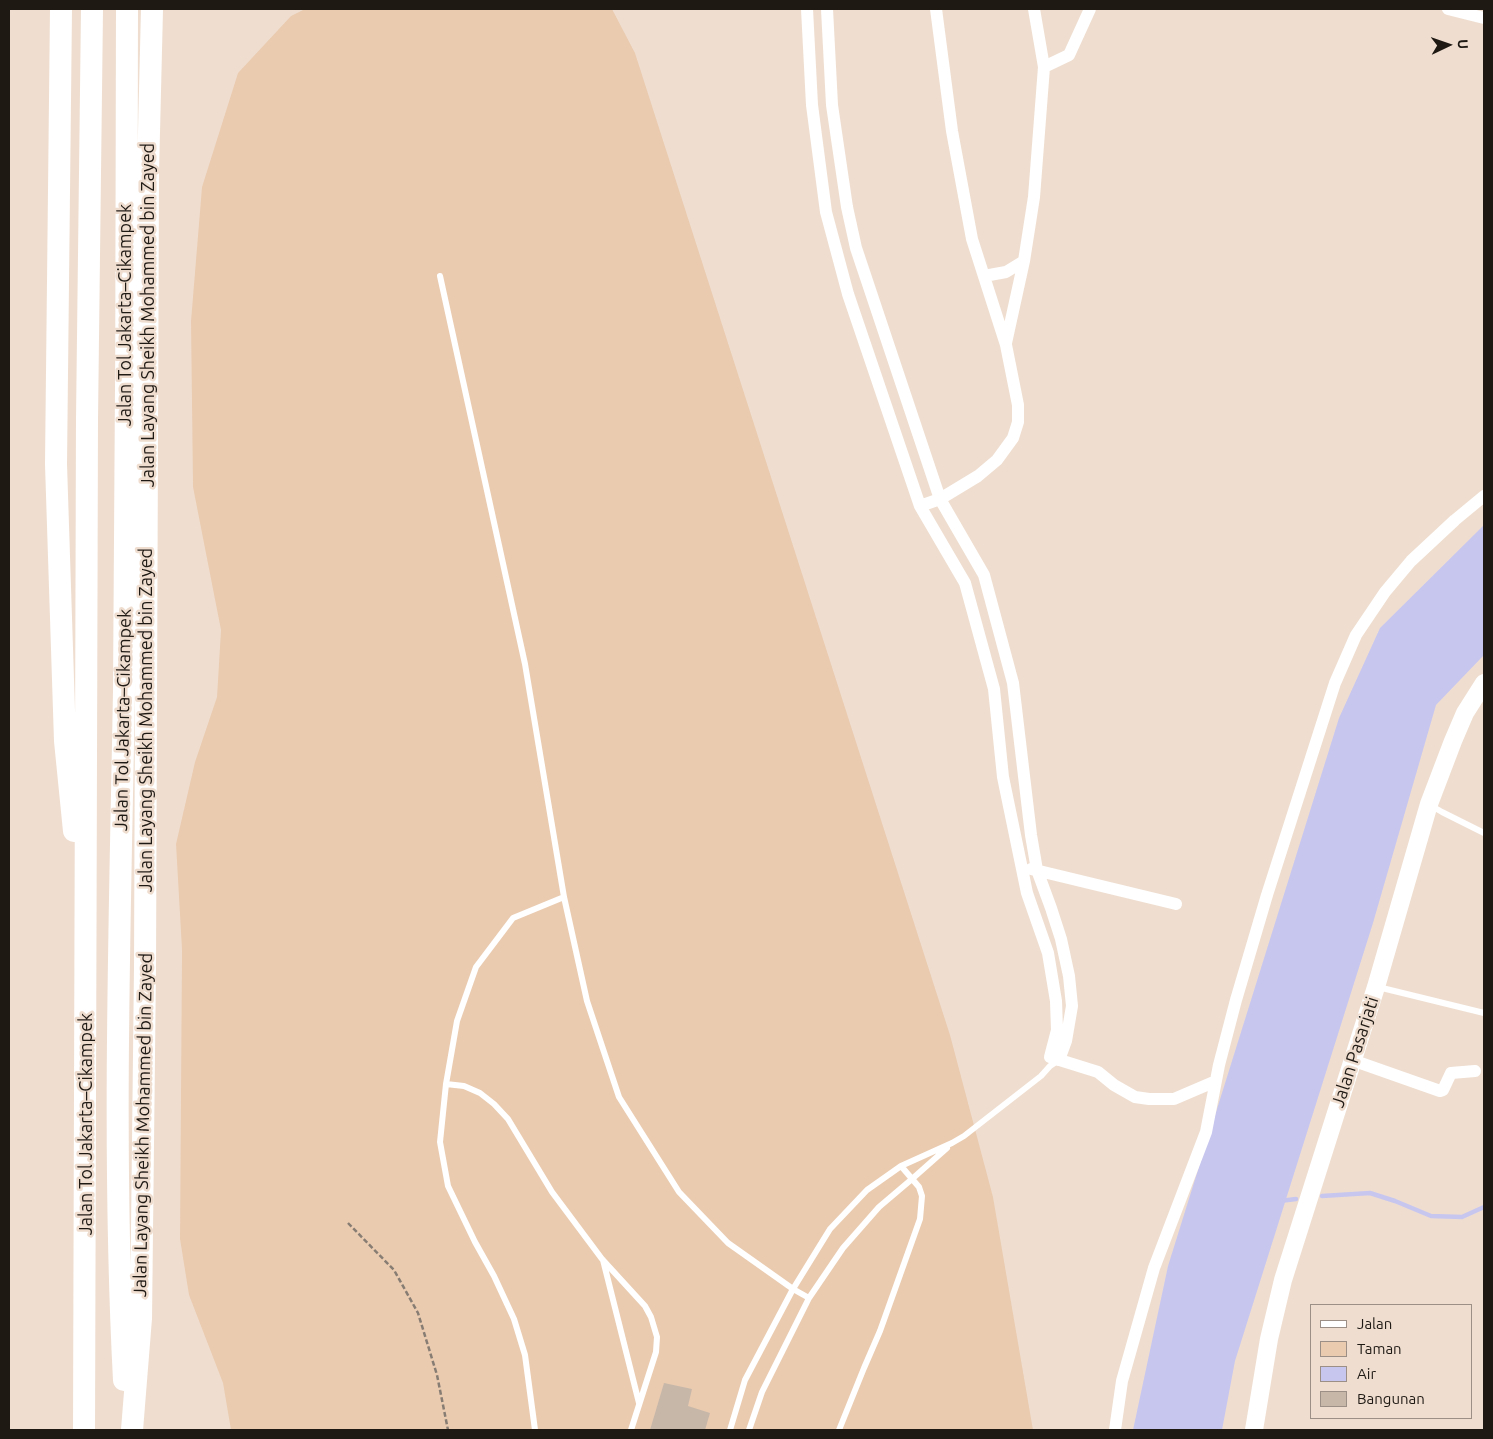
<!DOCTYPE html>
<meta charset="utf-8">
<style>
body{margin:0}
#map{position:relative;width:1493px;height:1439px;overflow:hidden;background:#efded0;font-family:Ubuntu,sans-serif}
canvas{display:block}
.frame{position:absolute;inset:0;border:10px solid #1f1914;pointer-events:none}
.legend{position:absolute;left:1310px;top:1304px;width:162px;height:115px;box-sizing:border-box;background:#efded0;border:1px solid #9c8f85;margin:0;padding:6px 9px;list-style:none;font-size:15px;color:#1f1914}
.legend li{display:flex;align-items:center;gap:10px;height:25px}
.legend b{width:25px;border:1px solid #9c8f85}
.north{position:absolute;left:1423px;top:20px;width:50px;height:50px;-webkit-text-stroke:4px #efded0;paint-order:stroke;rotate:87deg;font-size:14px;font-weight:700;line-height:20px;text-align:center;color:#1f1914}
.north::after{content:'';display:block;margin:auto;width:18px;height:22px;background:#1f1914;clip-path:polygon(50% 0,100% 100%,50% 72%,0 100%)}
</style>
<div id="map">
<canvas width="1493" height="1439"></canvas>
<div class="frame"></div>
<ul class="legend">
<li><b style="height:6px;background:#fff"></b>Jalan</li>
<li><b style="height:14px;background:#eacbb0"></b>Taman</li>
<li><b style="height:14px;background:#c7c6ef"></b>Air</li>
<li><b style="height:14px;background:#c7b7a9"></b>Bangunan</li>
</ul>
<div class="north">U</div>
</div>
<script>
const c = document.querySelector('canvas').getContext('2d');
c.lineJoin = 'round';
function fillPath(path, color) {
  c.fillStyle = color;
  c.fill(path, 'evenodd');
}
function trace(path, color, width, dash) {
  c.strokeStyle = color;
  c.lineWidth = width;
  c.lineCap = dash ? 'butt' : 'round';
  c.setLineDash(dash || []);
  c.stroke(path);
}
function drawText(font, color, halo, rows, align = 'center') {
  c.font = font + ' Ubuntu,sans-serif';
  c.lineWidth = 5;
  c.setLineDash([]);
  c.textBaseline = 'middle';
  c.strokeStyle = halo;
  c.fillStyle = color;
  for (const [text, x, y, turn = 0] of rows) {
    c.save();
    c.translate(x, y);
    c.rotate((+turn || 0) * Math.PI / 180);
    c.textAlign = isNaN(turn) ? turn : align;
    if (halo) c.strokeText(text, 0, 0);
    c.fillText(text, 0, 0);
    c.restore();
  }
}
fillPath(new Path2D(`
 M305 9H612L635 53 950 1035 993 1197 1033 1430H231L223 1383 189 1295 180 1239 182 950 176 844 195 762 217 697 221 630 193 487 191 321 202 187 238 73 291 16Z`), '#eacbb0');
fillPath(new Path2D(`
 M1484 525V655L1436 705 1373 923 1235 1361 1222 1430H1133L1168 1266 1339 718 1380 628Z`), '#c7c6ef');
trace(new Path2D(`
 M1322 1196 1370 1193 1395 1201 1431 1216 1462 1217 1484 1207
 M1280 1201 1296 1199`), '#c7c6ef', 4.5);
fillPath(new Path2D(`
 M664 1383 692 1389 688 1406 710 1413 705 1430H650Z`), '#c7b7a9');
trace(new Path2D(`
 M348 1223 394 1270 418 1313 437 1375 448 1430`), '#887d73', 2.5, [5, 2.5]);
trace(new Path2D(`
 M440 276 525 664 564 897 587 1001 619 1097 679 1192 728 1243 793 1289 809 1298
 M1430 805 1442 812 1484 833
 M1378 987 1484 1013
 M446 1084 464 1086 480 1093 494 1104 508 1119 552 1192 602 1259 645 1306 651 1317 657 1337 656 1352 631 1430
 M603 1260 639 1403
 M535 1430 525 1355 514 1319 494 1276 475 1242 448 1186 440 1142 446 1084 457 1021 476 967 513 918 564 897
 M730 1430 745 1380 793 1289 830 1229 867 1190 901 1166 952 1143 964 1136 1041 1076 1050 1066 1059 1060
 M749 1430 762 1392 809 1298 843 1248 879 1207 912 1179 947 1148
 M839 1430 864 1368 880 1331 920 1219 922 1196 919 1187 901 1166`), '#fff', 6);
trace(new Path2D(`
 M807 9 812 105 826 212 848 294 920 506 965 583 994 689 1003 777 1027 893 1048 953 1056 1001 1057 1030 1050 1057 1098 1072 1114 1085 1135 1097 1149 1099H1174L1216 1081
 M827 9 832 105 847 207 856 248 940 499 984 575 1013 683 1031 835 1037 870 1051 908 1061 939 1069 976 1072 1006 1066 1041 1059 1060
 M1034 9 1044 67
 M1448 9 1484 18
 M984 276 1006 272 1024 261
 M1006 343 1024 261 1034 197 1044 67 1069 55 1090 9
 M920 506 940 499 978 476 997 460 1013 438 1018 422V405L1006 345 972 239 952 131 936 9
 M1031 869 1176 904
 M1352 1060 1440 1091 1443 1090 1451 1073 1475 1071
 M1115 1430 1122 1381 1154 1268 1206 1132 1219 1065 1236 1000 1267 895 1335 683 1356 635 1385 592 1411 561 1455 520 1484 496`), '#fff', 12);
trace(new Path2D(`
 M1254 1430 1269 1339 1283 1280 1376 987 1429 804 1453 741 1465 713 1484 683`), '#fff', 18);
trace(new Path2D(`
 M61 9 56 464 65 741 74 831
 M124 1380C112 1151 120 921 124 691 127 464 126 236 127 9
 M84 1430 87 419 92 9
 M132 1430 141 1318 145 968 148 173 152 9`), '#fff', 22);
drawText('18px', '#1f1914', '#efded0', [
 ["Jalan Tol Jakarta–Cikampek",125,315,-90],
 ["Jalan Layang Sheikh Mohammed bin Zayed",148,315,-90],
 ["Jalan Tol Jakarta–Cikampek",123,720,-89],
 ["Jalan Layang Sheikh Mohammed bin Zayed",146,720,-90],
 ["Jalan Pasarjati",1355,1052,-72],
 ["Jalan Tol Jakarta–Cikampek",86,1124,-90],
 ["Jalan Layang Sheikh Mohammed bin Zayed",143,1125,-89]
]);
</script>
